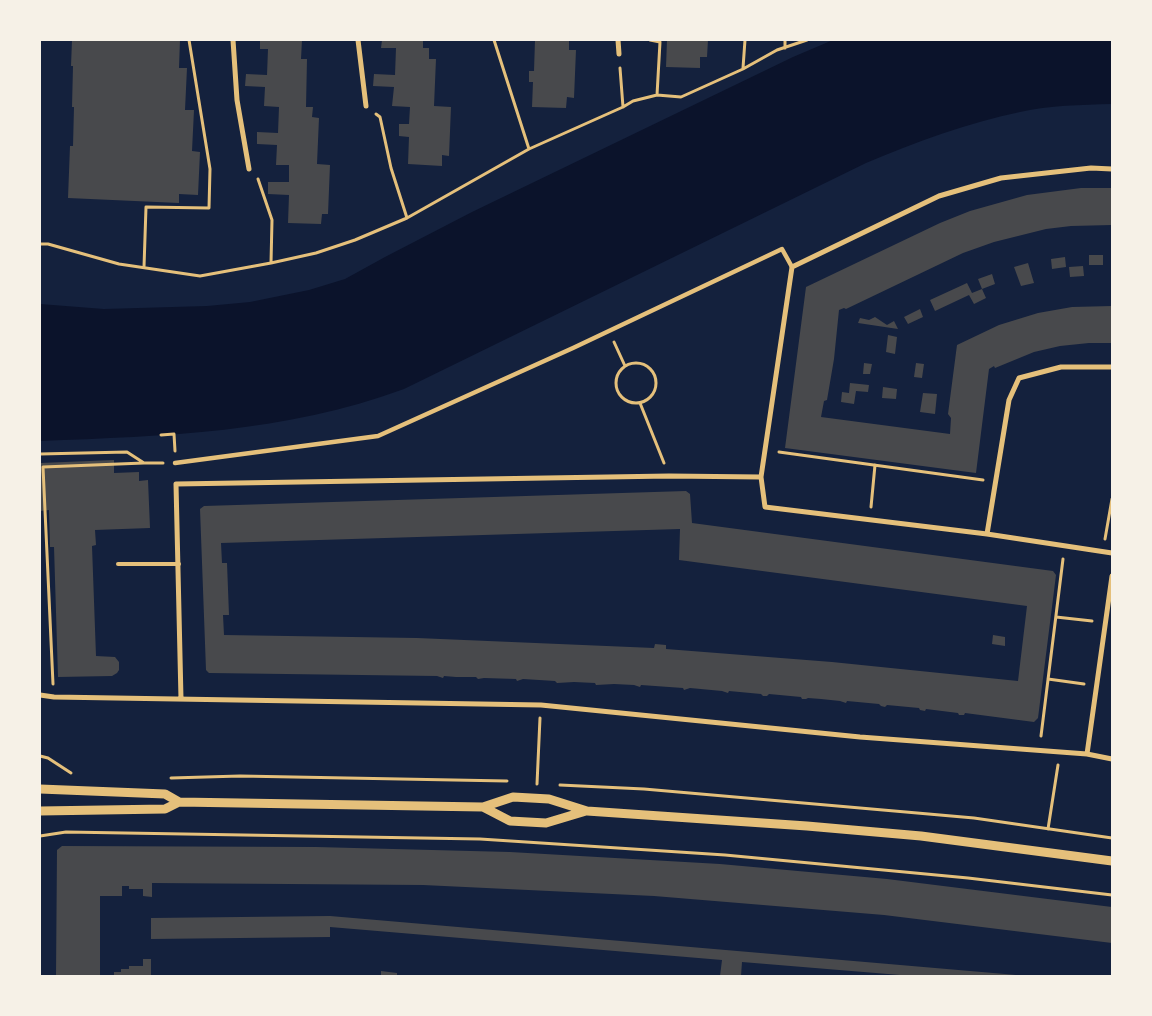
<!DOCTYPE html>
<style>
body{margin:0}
#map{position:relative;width:1152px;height:1016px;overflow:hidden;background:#14213d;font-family:Manrope,sans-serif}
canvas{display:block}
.frame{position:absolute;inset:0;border:41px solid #f6f1e7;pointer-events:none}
</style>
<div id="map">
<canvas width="1152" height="1016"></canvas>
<div class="frame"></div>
</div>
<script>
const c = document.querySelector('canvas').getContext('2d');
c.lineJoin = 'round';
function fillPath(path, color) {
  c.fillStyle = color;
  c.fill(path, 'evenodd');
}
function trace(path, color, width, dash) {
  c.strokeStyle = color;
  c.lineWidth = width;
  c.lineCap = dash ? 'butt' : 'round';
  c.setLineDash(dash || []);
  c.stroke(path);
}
fillPath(new Path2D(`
 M833 40H1112V104C1081 105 1050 105 1020 112 967 123 916 142 866 163L404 389C284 433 166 436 40 441V304L104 309 207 306 250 302 309 290 345 279 385 257 472 212 793 57Z`), '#0b132b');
fillPath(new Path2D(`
 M72 40H180L179 68H187L185 110H194L192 151 200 152 198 195 179 194V203L68 198 70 146H73L74 107H72L73 66H71Z
 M260 40H302L301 59H307L306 107H313L312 117 319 118 317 164 330 165 328 214H322L321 224 288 223 289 195 268 194V182H289V165H276L277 145 257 144V132L278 133 279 107 264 106 265 87 245 86 246 74 267 75 268 49H260Z
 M382 40H423V48H429V59H436L434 106 451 107 449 156 442 155V166L408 164 409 137 399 136V124H409L410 107 392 106 394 87 373 86 374 74 395 75 396 48H381Z
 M535 40H569V50H576L574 98 567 97 566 108 532 107 533 82H529V71H534Z
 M667 40H708L707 57H700V68L666 67Z
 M1081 188H1112V225L1071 226 1046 229 994 242 963 253 846 309 844 308 839 310 834 359 827 400 824 401 821 417 950 434 951 418 948 414 957 345 999 325 1038 313 1072 307 1112 306V343H1089L1060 346 1034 352 995 368 994 366 989 369 976 473 785 448 806 287 940 223 970 211 1027 195Z
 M1089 255H1103V265H1089Z
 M1065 257 1066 267 1052 269 1051 259Z
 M1028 263 1034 283 1021 286 1014 267Z
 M1083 266 1084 276 1070 277 1069 267Z
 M992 274 995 284 982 289 978 279Z
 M967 283 972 293 982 289 986 298 974 304 969 295 935 311 930 300Z
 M920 309 923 317 908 324 904 317Z
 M875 317 887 325 894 321 898 329 858 323 860 318 869 320Z
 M888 335 897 337 895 354 886 352Z
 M864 363 872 364 870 374H863Z
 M916 363 924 364 922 378 914 377Z
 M850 383 869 385 868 392 856 391 854 404 841 402 842 392 849 393Z
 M883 387 897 389 896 399 882 398Z
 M923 393 937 394 935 414 920 412Z
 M114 460V473L139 472V481L148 480 150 528 95 530 96 545 92 546 96 656 115 657 119 662V670L117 673 112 676 58 677 54 547H50L49 510 40 511V463Z
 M686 491 690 494 692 523 1053 571 1056 575 1038 718 1034 722 965 713 964 715H959L958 713 926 709 925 711 920 710 919 708 887 705 885 707 881 706 879 704 847 701 846 703 840 701 821 699 808 698 806 699H802L801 697 769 694 767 696H763L761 694 729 691 728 693 722 691 690 688 684 690 683 688 641 685 640 687 634 685 614 684 596 685 595 683 574 682 557 683 555 681 523 679 517 681 516 679 484 678 478 679 476 677H456L444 676 443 678 437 676 209 673 206 670 200 509 204 506ZM680 529 679 560 1027 606 1018 681 832 662 666 649V645L655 644 654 648 417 638 224 635 223 615H229L227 563H222L221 543Z
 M993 635 1005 637V646L992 644Z
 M62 846 316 847 510 852 720 864 887 879 1112 907V943L884 915 654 896 423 885 152 883V897L143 896V889H129V886H122V896H100V976H56L57 850Z
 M330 916 1005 974 1016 975V976H912L742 962 741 976H720L722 960 330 927V937L151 939V918Z
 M143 959H151V976H114V972H121V969H129V966H143Z
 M381 971 397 973V976H381Z`), '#48494c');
trace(new Path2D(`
 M494 40 529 149
 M650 40 660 42 657 95
 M785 48V40
 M620 68 623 107
 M743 68 745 40
 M258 179 272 220 271 263
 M407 218 529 149 623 107 633 101 657 95 681 97 743 69 777 50 807 40
 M40 244H48L119 264 200 276 271 263 316 253 355 240 407 218 391 168 380 117 376 114
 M144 267 146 207 209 208 210 169 189 40
 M614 342 625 366
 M616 383a20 20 0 1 1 40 0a20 20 0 1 1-40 0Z
 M640 403 664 463
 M161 435 174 434 175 451
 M779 452 983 480
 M40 454 127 452 144 463H163
 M871 507 875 465
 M1105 539 1112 499
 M1056 617 1092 621
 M1048 679 1084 684
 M53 684 43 467 144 463
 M1041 736 1063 559
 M40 756 48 758 71 773
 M171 778 240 776 507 781
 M537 784 540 718
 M560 785 644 789 974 818 1112 838
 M1048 829 1058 765
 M40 836 66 832 480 839 725 855 968 878 1112 895`), '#e5c07b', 3);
trace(new Path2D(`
 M118 564H179`), '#e5c07b', 4);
trace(new Path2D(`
 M175 463 378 436 573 348 782 249 792 267`), '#e5c07b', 4.5);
trace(new Path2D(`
 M233 40 237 100 249 169
 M358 40 366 106
 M618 40 619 54
 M761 477 765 507 987 534 1112 553
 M987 534 1009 400 1019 378 1061 367H1112
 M40 695 54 697 541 705 860 737 1087 754 1112 759
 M181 699 176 484 669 476 761 477 792 267 939 196 1001 178 1091 168 1112 169
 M1087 754 1112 576`), '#e5c07b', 5);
trace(new Path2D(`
 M40 789 165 794 179 802
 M483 807 510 821 546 823 586 811
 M40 811 165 809 179 802 483 807 513 797 549 799 587 811 807 826 921 836 1112 861`), '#e5c07b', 9);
</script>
